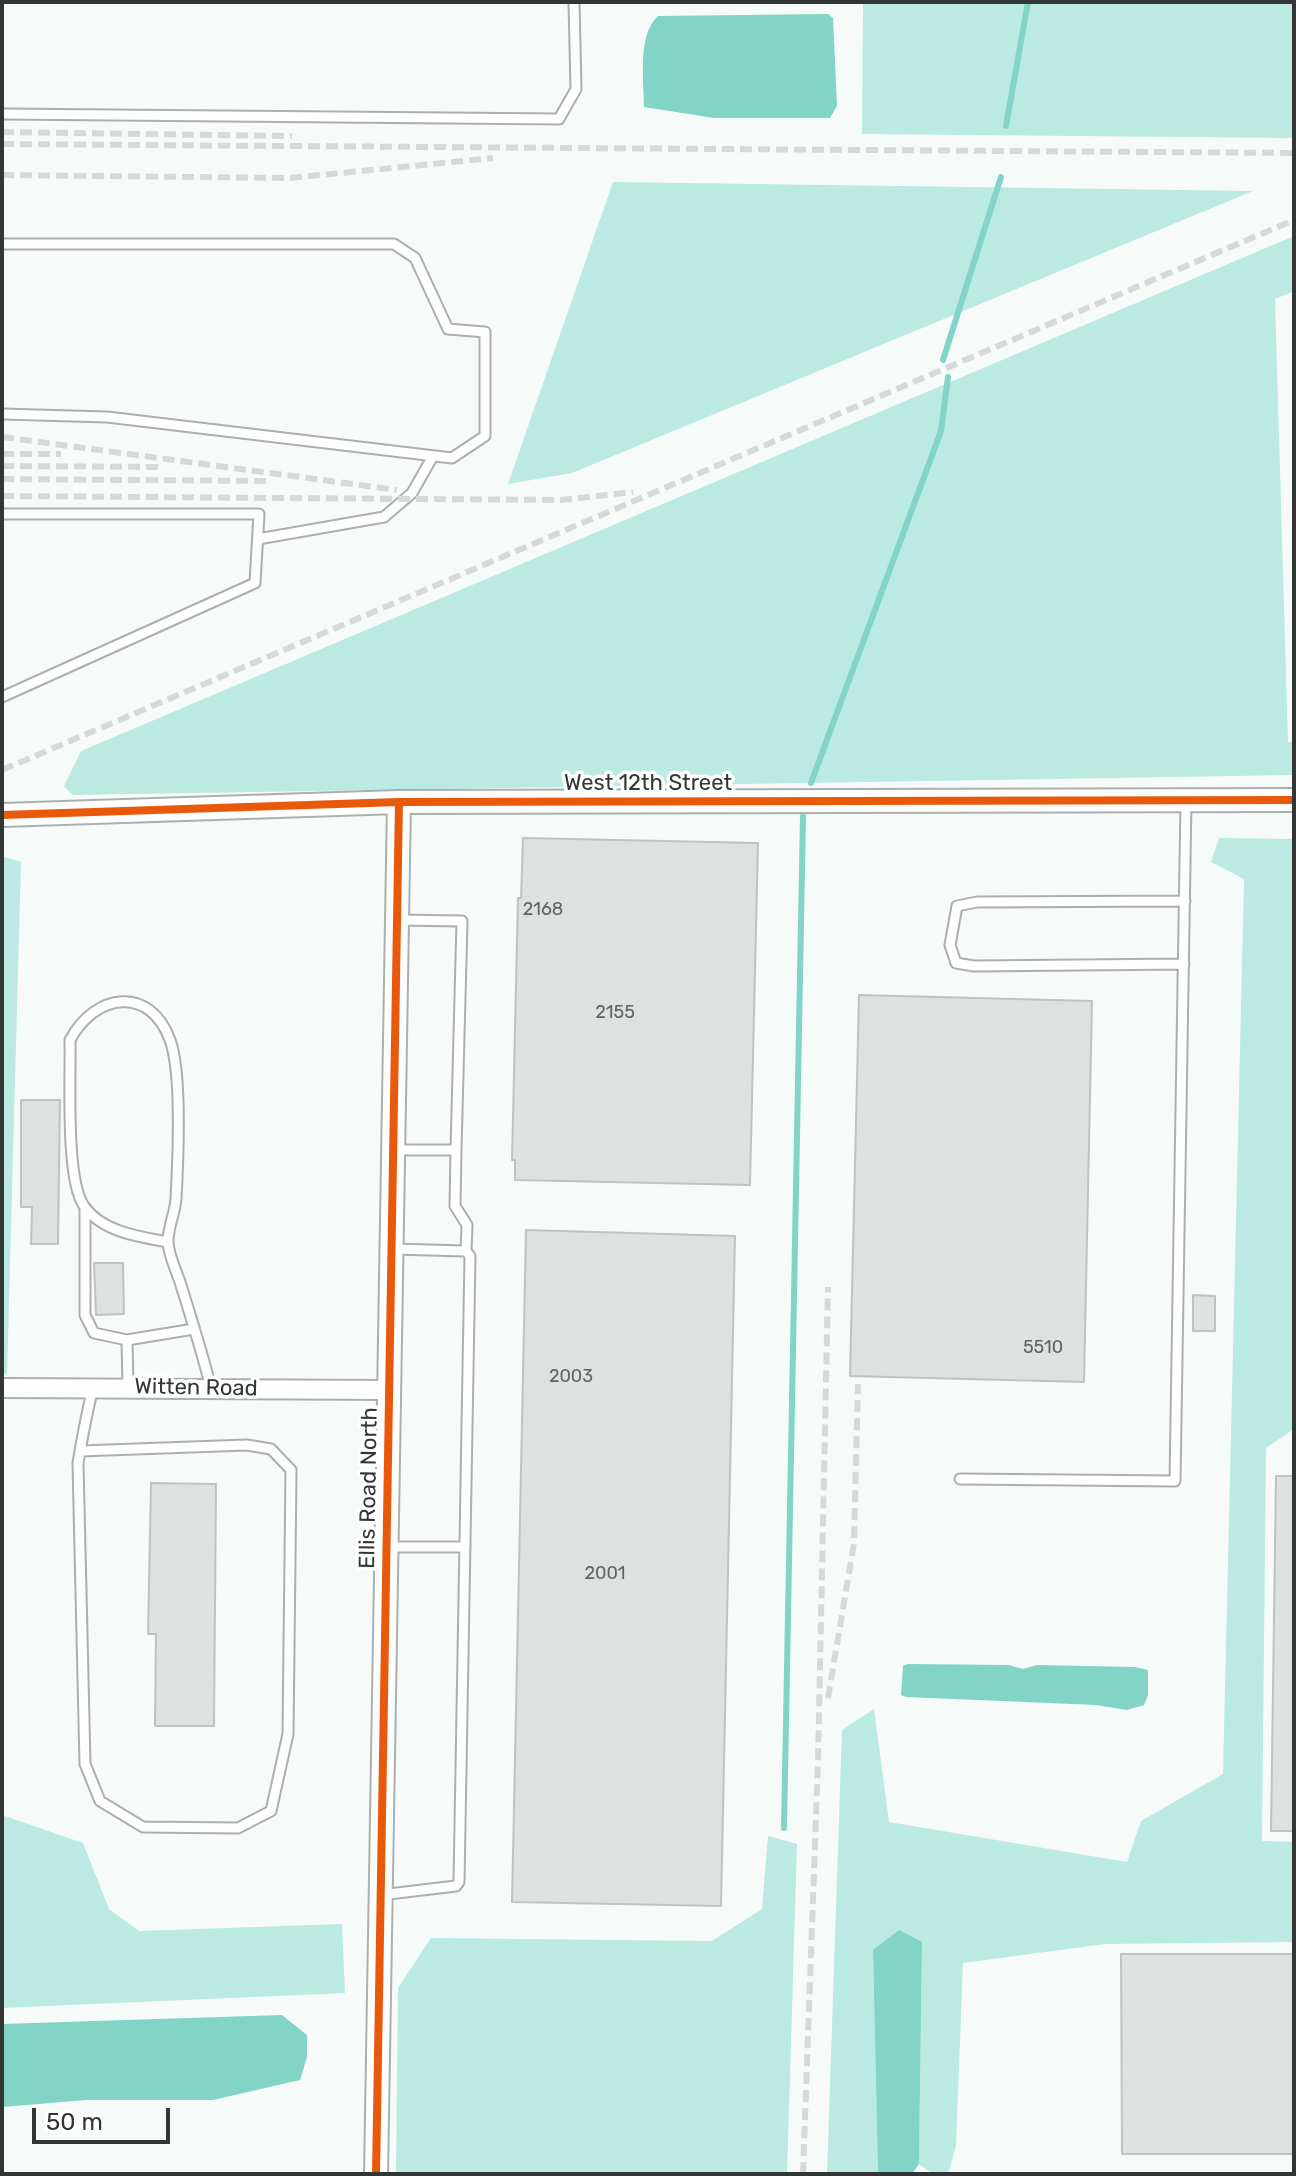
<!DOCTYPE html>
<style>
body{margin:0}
#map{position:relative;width:1296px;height:2176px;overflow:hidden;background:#f6fbfa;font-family:Rubik,sans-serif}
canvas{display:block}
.frame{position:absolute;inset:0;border:4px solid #323635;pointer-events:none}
.scale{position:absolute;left:32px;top:2108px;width:138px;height:36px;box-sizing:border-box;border:4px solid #323635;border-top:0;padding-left:10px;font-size:24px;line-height:28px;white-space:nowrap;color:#323635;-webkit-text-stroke:6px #fff;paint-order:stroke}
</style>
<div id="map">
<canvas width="1296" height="2176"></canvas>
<div class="frame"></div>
<div class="scale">50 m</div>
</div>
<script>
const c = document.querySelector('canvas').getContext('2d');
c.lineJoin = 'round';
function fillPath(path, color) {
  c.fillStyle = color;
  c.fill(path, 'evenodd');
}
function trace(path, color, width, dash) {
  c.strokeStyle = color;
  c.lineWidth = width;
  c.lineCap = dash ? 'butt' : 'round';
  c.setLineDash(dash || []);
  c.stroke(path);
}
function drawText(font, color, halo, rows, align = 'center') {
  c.font = font + ' Rubik,sans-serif';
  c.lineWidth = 7;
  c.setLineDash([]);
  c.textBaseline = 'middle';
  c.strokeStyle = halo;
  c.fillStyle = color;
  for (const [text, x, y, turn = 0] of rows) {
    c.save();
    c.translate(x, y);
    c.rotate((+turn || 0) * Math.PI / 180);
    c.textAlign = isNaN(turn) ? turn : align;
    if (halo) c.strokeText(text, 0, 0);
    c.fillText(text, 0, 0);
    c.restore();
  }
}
fillPath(new Path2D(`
 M863 2H1294V138L862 134Z
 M613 182 1253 191 572 473 508 484Z
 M1294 236V291L1275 299 1288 742H1294V775L73 795 64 786 81 751Z
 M1219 838 1294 839V1429L1266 1448 1262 1841 1294 1842V1942L1105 1944 963 1963 956 2146 948 2174H933L919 2164 922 1943 873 1950 878 2174H827L842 1730 874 1709 889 1822 1127 1862 1141 1821 1223 1774 1244 879 1211 862Z
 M2 856 21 862 7 1374 2 1373Z
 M2 1815 83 1843 109 1909 139 1931 342 1924 345 1993 2 2008Z
 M768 1836 797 1844 787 2174H396L398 1988 431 1938 712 1941 762 1909Z`), '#baeae1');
fillPath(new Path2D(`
 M828 14 833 18 837 106 830 118H714L644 107C644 80 637 35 658 16Z
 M908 1664 1009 1665 1023 1669 1037 1665 1135 1667 1148 1670V1695L1144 1705 1127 1710 1096 1705 906 1697 901 1695 903 1666Z
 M899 1930 922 1942 919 2164 912 2174H878L873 1950Z
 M282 2015 307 2035V2057L300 2080 213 2100H86L2 2107V2024Z`), '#81d4c6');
trace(new Path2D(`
 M1006 126 1028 2
 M943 360 1001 177
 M811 783 941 431 948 377
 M784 1828 803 816`), '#81d4c6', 6);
const building = new Path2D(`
 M523 838 758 843 750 1185 515 1180V1160H512L518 898H521Z
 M859 995 1092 1001 1084 1382 850 1376Z
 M21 1100H60L58 1244H31L32 1207H21Z
 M526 1230 735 1236 721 1906 512 1902Z
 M94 1263H123L124 1314 96 1315Z
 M1193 1295 1215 1296V1331H1193Z
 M1276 1476H1294V1831H1271Z
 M151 1483 216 1484 214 1726H155L156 1634H148Z
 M1121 1954H1294V2154H1122Z`);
fillPath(building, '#dde1e0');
trace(building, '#bfc2c2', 2);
const service = new Path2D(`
 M2 114 559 119 576 89 574 2
 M2 244H394L415 258 448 329 485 332V436L452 458 107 417 2 414
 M2 514H259L255 583 2 697
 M258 539 384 517 412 493 433 456
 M1184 964 974 966 956 963 950 945 957 906 977 902 1185 901
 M393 1150H456L462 921 397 920
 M456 1150 455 1206 467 1225 466 1251
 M85 1208V1315L94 1333 127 1340 194 1329
 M168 1242C140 1237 102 1232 84 1206 65 1179 71 1076 70 1040 95 993 150 985 170 1040 182 1072 178 1162 176 1199 175 1213 168 1227 168 1241 168 1254 176 1270 180 1282 191 1317 202 1352 211 1388
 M127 1340 128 1387
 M80 1451 247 1445 271 1449 291 1470 288 1734 271 1811 238 1828 143 1827 100 1801 85 1764 78 1463C82 1438 87 1413 93 1387
 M960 1479 1175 1481 1186 800
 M386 1547H465
 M380 1895 456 1886 459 1882 470 1256 466 1251 392 1249`);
const minor = new Path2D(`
 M2 1388 389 1390`);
const tertiary = new Path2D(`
 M2 815 399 802 1294 800
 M376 2174 399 802`);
trace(service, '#acafaf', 13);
trace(minor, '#acafaf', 22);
trace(tertiary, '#acafaf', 26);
trace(service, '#fefefe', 9);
trace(minor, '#fefefe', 18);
trace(tertiary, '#fefefe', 22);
trace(new Path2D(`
 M2 132 292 136
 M2 144 1294 153
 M2 175 290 178 493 158
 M2 437 397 490
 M2 454H61
 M2 466 162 467
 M2 479 266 481
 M2 496 562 500 633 492
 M2 770 1294 220
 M828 1698 854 1543 858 1384
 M803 2174 818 1761 828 1287`), '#d7d9d9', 6, [12, 6]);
trace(new Path2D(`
 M2 815 399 802 1294 800
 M376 2174 399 802`), '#e8590c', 8);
drawText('18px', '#606462', null, [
 ["2168",543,910],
 ["2155",615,1013],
 ["5510",1043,1348],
 ["2003",571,1377],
 ["2001",605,1574]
]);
drawText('22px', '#323635', '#fff', [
 ["West 12th Street",648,784],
 ["Witten Road",196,1388,1],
 ["Ellis Road North",369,1488,-89]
]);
</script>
